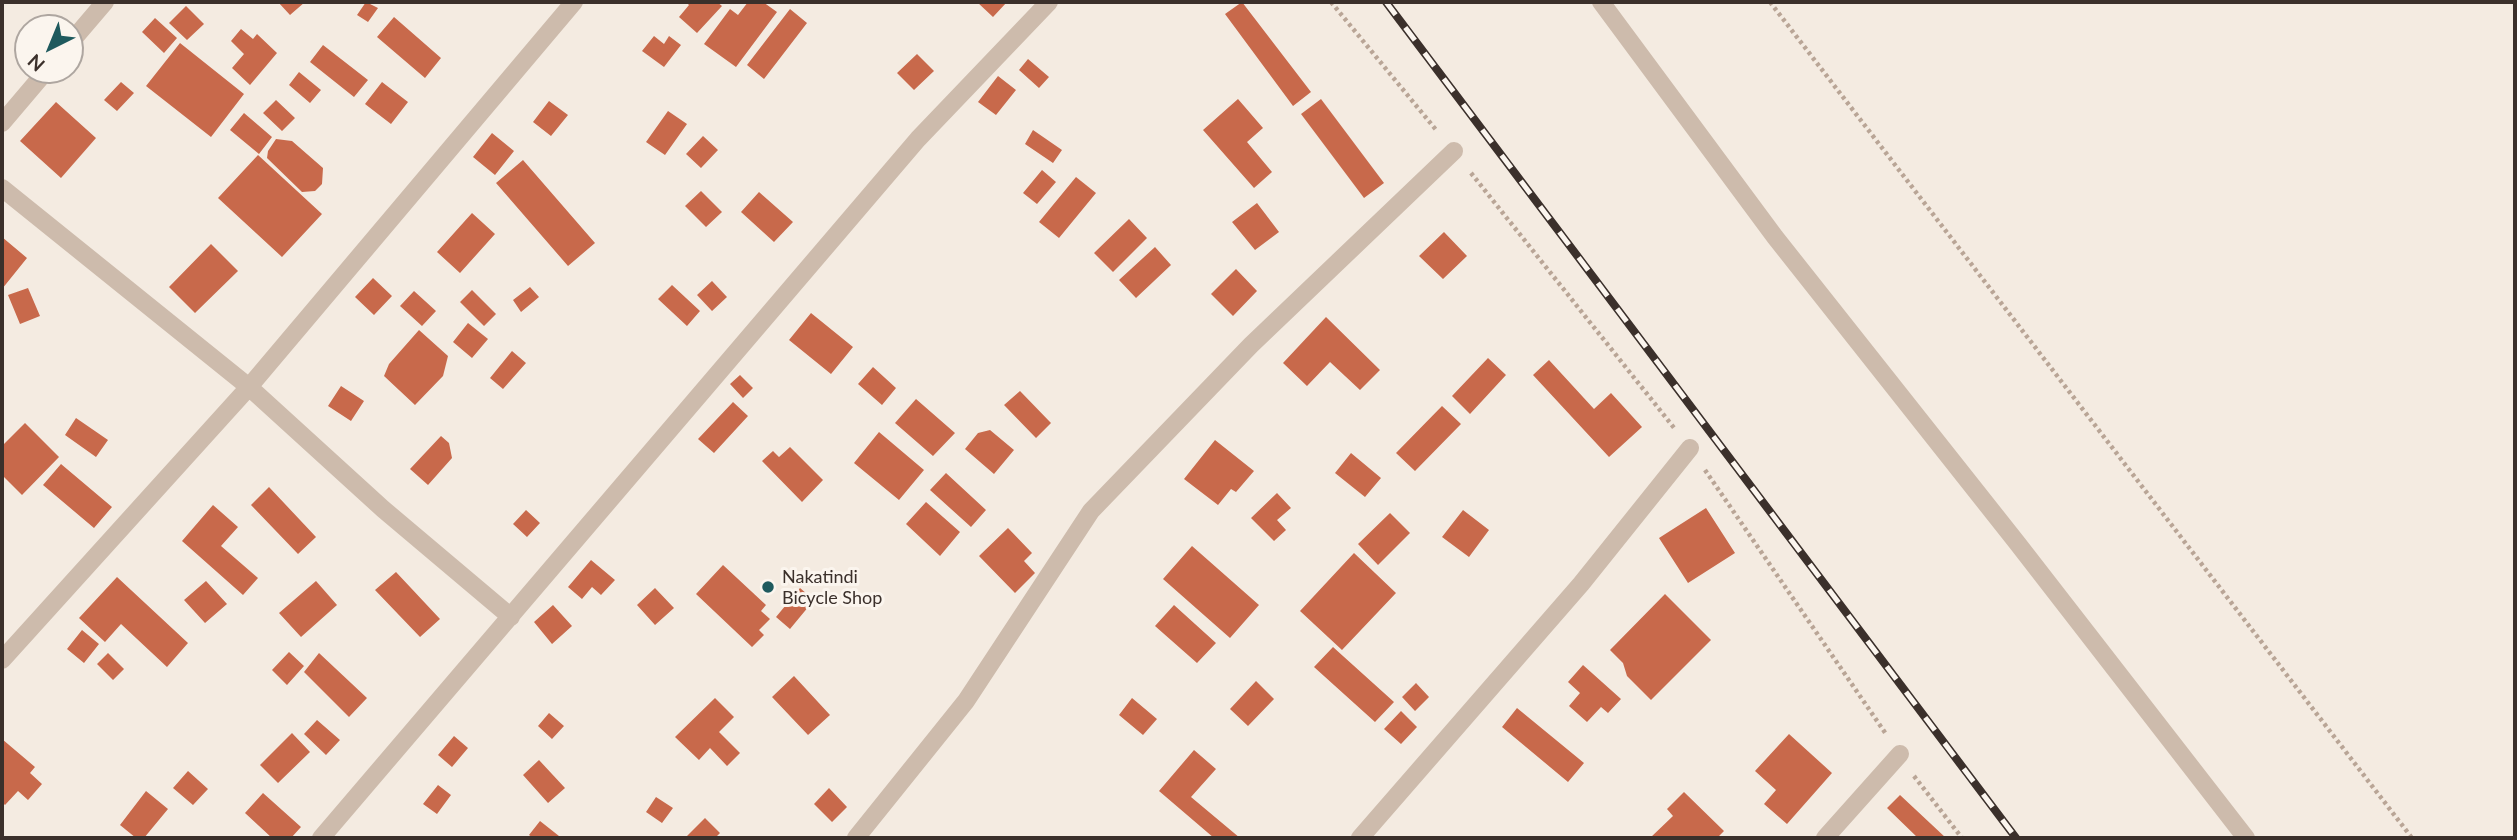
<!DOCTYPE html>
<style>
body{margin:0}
#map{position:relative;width:2517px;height:840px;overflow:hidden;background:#f4ebe1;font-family:Lato,sans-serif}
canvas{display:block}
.frame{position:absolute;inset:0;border:4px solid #3b302b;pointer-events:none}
.north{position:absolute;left:14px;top:14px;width:70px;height:70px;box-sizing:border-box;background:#fbf5ee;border:2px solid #aea6a0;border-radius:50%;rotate:223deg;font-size:19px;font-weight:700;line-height:28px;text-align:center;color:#3b302b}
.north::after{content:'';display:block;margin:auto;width:24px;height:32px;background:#1f5a5e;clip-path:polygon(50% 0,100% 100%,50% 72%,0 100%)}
</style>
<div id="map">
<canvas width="2517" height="840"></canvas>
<div class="frame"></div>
<div class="north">N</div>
</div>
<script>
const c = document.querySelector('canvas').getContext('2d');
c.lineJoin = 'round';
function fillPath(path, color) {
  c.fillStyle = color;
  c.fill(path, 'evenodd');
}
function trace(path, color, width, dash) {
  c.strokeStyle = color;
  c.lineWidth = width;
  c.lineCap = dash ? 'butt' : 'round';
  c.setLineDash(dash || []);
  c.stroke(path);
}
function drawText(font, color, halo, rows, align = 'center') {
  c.font = font + ' Lato,sans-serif';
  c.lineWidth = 6;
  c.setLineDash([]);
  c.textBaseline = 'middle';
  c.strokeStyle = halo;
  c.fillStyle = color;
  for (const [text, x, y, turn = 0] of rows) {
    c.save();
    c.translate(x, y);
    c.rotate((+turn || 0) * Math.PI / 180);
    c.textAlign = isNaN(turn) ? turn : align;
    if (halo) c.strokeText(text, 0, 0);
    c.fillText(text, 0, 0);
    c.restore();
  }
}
fillPath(new Path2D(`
 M278 2H305L290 15Z
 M366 2 378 8 368 22 357 15Z
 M686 2H717L722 6 697 33 679 17 689 5Z
 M748 2H763L777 12 736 67 704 44 730 9 738 15Z
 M977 2H1007L993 17Z
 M1242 2 1311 92 1293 106 1225 14Z
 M186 6 204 24 187 40 169 23Z
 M790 9 807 23 764 79 747 65Z
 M394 17 441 58 425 78 377 37Z
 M155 18 177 38 164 53 142 32Z
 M241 29 253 39 257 34 277 53 250 85 232 68 244 54 231 41Z
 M654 36 664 44 669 36 681 45 664 67 642 51Z
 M180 43 244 94 211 137 146 86Z
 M323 45 368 80 354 97 310 62Z
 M917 54 934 71 914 90 897 73Z
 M1028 59 1049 77 1039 88 1019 70Z
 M299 72 321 90 310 103 289 85Z
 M998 76 1016 90 996 115 978 102Z
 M121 82 134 93 117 111 104 100Z
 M382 82 408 102 391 124 365 104Z
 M1238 99 1263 128 1247 142 1272 172 1254 188 1203 130Z
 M1321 99 1384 183 1364 198 1301 114Z
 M276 100 295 118 282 131 263 113Z
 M549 101 568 115 551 136 533 122Z
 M56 102 96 138 61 178 20 141Z
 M668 111 687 124 665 155 646 142Z
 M244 113 272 137 259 154 230 130Z
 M1033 130 1062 150 1053 163 1025 144Z
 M492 133 514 151 495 175 473 157Z
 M703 136 718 150 701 168 686 154Z
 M276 139 292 141 323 168 322 184 315 191 302 192 267 158 268 151Z
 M258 155 322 214 282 257 218 198Z
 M523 160 595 243 568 266 496 183Z
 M1042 170 1056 182 1037 204 1023 193Z
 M1076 177 1096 193 1059 238 1039 222Z
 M701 191 722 212 706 227 685 206Z
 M759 192 793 222 774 242 741 212Z
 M1257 203 1279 232 1255 250 1232 222Z
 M472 213 495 234 460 273 437 252Z
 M1129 219 1147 238 1113 272 1094 253Z
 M1444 232 1467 256 1443 279 1419 256Z
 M2 237 27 258 2 289Z
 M211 244 238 271 195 313 169 287Z
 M1155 247 1171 265 1136 298 1119 280Z
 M1236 269 1257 291 1233 316 1211 294Z
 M373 278 392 296 374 315 355 297Z
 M712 281 727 297 712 311 697 295Z
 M672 285 700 311 687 326 658 299Z
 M530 287 539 297 521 312 513 300Z
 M28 288 40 316 20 324 8 295Z
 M472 290 496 314 484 326 460 302Z
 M414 291 436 311 422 326 400 306Z
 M811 313 853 347 831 374 789 340Z
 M1326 317 1380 370 1360 390 1330 362 1307 386 1283 363Z
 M468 323 488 339 472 358 453 342Z
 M419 330 448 356 443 376 415 405 384 376 389 364Z
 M512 351 526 363 503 389 490 378Z
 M1488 358 1506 375 1470 414 1452 396Z
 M1549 360 1594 409 1611 393 1642 427 1609 457 1533 375Z
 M873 367 896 388 882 405 858 384Z
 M740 375 753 388 743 398 730 384Z
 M341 386 364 401 351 421 328 406Z
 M1020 391 1051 423 1036 438 1004 405Z
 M916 399 955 433 933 456 895 423Z
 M733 402 748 416 714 453 698 439Z
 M1442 406 1461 424 1415 471 1396 453Z
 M76 418 108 440 96 457 65 435Z
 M25 423 59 457 22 495 2 475V446Z
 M990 430 1014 450 994 474 965 449 978 433Z
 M879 432 924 470 899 500 854 463Z
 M441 436 449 443 452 458 428 485 410 469Z
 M1215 440 1254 471 1236 492 1231 489 1218 505 1184 479Z
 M790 447 823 480 802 502 762 461 773 451 779 457Z
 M1351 453 1381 478 1365 497 1335 473Z
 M61 464 112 507 94 528 43 485Z
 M946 473 986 510 971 527 930 490Z
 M269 487 316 537 298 554 251 505Z
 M1277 493 1291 508 1277 520 1286 530 1274 541 1251 518Z
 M926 502 960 532 940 556 906 524Z
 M213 505 238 527 221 546 258 578 243 595 182 541Z
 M1706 508 1735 553 1688 583 1659 538Z
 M526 510 540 523 527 537 513 524Z
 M1463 510 1489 530 1469 557 1442 537Z
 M1390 513 1410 533 1378 565 1358 544Z
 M1008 528 1032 553 1024 561 1035 573 1015 593 979 556Z
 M1192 546 1259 605 1230 638 1163 579Z
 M1354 553 1396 593 1342 650 1300 611Z
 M591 560 615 580 601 595 592 587 582 599 568 587Z
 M723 565 766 605 761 611 770 619 759 630 764 635 752 647 696 594Z
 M396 572 440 619 420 637 375 590Z
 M117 577 188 643 167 667 121 624 105 642 79 618Z
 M206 581 227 604 205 623 184 600Z
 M316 581 337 605 301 637 279 613Z
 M655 588 674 608 655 625 637 605Z
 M800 588 814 600 790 629 776 617Z
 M1665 594 1711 640 1651 700 1627 676 1623 663 1610 650Z
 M553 605 572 626 552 644 534 622Z
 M1174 605 1216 643 1197 663 1155 626Z
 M82 630 99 644 84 663 67 649Z
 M1333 647 1394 702 1375 722 1314 667Z
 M289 652 304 666 287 685 272 670Z
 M108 653 124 669 113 680 97 664Z
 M319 653 367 698 349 717 304 672Z
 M1583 665 1621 699 1608 713 1601 707 1587 722 1569 706 1580 693 1568 682Z
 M794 676 830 715 808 735 772 697Z
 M1256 681 1274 699 1248 726 1230 709Z
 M1416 683 1429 697 1415 711 1402 697Z
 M715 698 734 717 719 732 740 753 727 766 710 748 699 760 675 737Z
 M1132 698 1157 719 1143 735 1119 715Z
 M1517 708 1584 763 1568 782 1502 727Z
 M1401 711 1417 727 1401 744 1384 729Z
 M549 713 564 726 552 739 538 726Z
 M317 720 340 740 326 755 304 734Z
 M292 733 310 752 278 783 260 765Z
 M1789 734 1832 773 1787 824 1764 804 1776 790 1755 771Z
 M454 736 468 748 452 767 438 755Z
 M2 739 35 767 30 773 42 784 28 800 18 791 5 805 2 802Z
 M1194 750 1216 769 1191 797 1240 838H1214L1159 791Z
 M539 760 565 788 548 803 523 775Z
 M188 771 208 789 193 805 173 788Z
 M438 785 451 795 437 814 423 804Z
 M829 788 847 807 832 822 814 804Z
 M146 791 168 809 144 838H136L120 825Z
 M1684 792 1724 831 1717 838H1650L1673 816 1667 809Z
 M263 793 301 827 291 838H272L245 813Z
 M1900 795 1946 838H1918L1887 808Z
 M656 797 673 808 662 823 646 812Z
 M705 818 720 833 715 838H685Z
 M540 821 559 836 557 838H533L529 835Z`), '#c8694b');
trace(new Path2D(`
 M1331 2 1437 131
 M1770 2 2412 838
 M1471 173 1675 429
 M1705 470 1886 734
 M1914 776 1962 838`), '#b9a596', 4.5, [3.5, 3.5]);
trace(new Path2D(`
 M1601 2 1775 237 2018 544 2246 838
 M70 43 105 2
 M2 123 47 70
 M2 188 249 387 383 509 511 617
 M2 660 249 387 574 2
 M321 838 918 139 1049 2
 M856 838 966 701 1091 511 1251 345 1454 151
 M1360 838 1581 584 1690 448
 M1825 838 1900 754`), '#cdbbac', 18);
const rail = new Path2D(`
 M1386 2 2016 838`);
trace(rail, '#3b302b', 8);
trace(rail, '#fbf5ee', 5, [16]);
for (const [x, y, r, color] of [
 [768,587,7,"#1f5a5e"]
]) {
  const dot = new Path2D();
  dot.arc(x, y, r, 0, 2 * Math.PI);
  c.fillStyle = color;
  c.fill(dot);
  trace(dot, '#fbf5ee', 2.5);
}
drawText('18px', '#3b302b', '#fbf5ee', [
 ["Nakatindi",782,577],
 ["Bicycle Shop",782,598]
], 'left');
</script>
